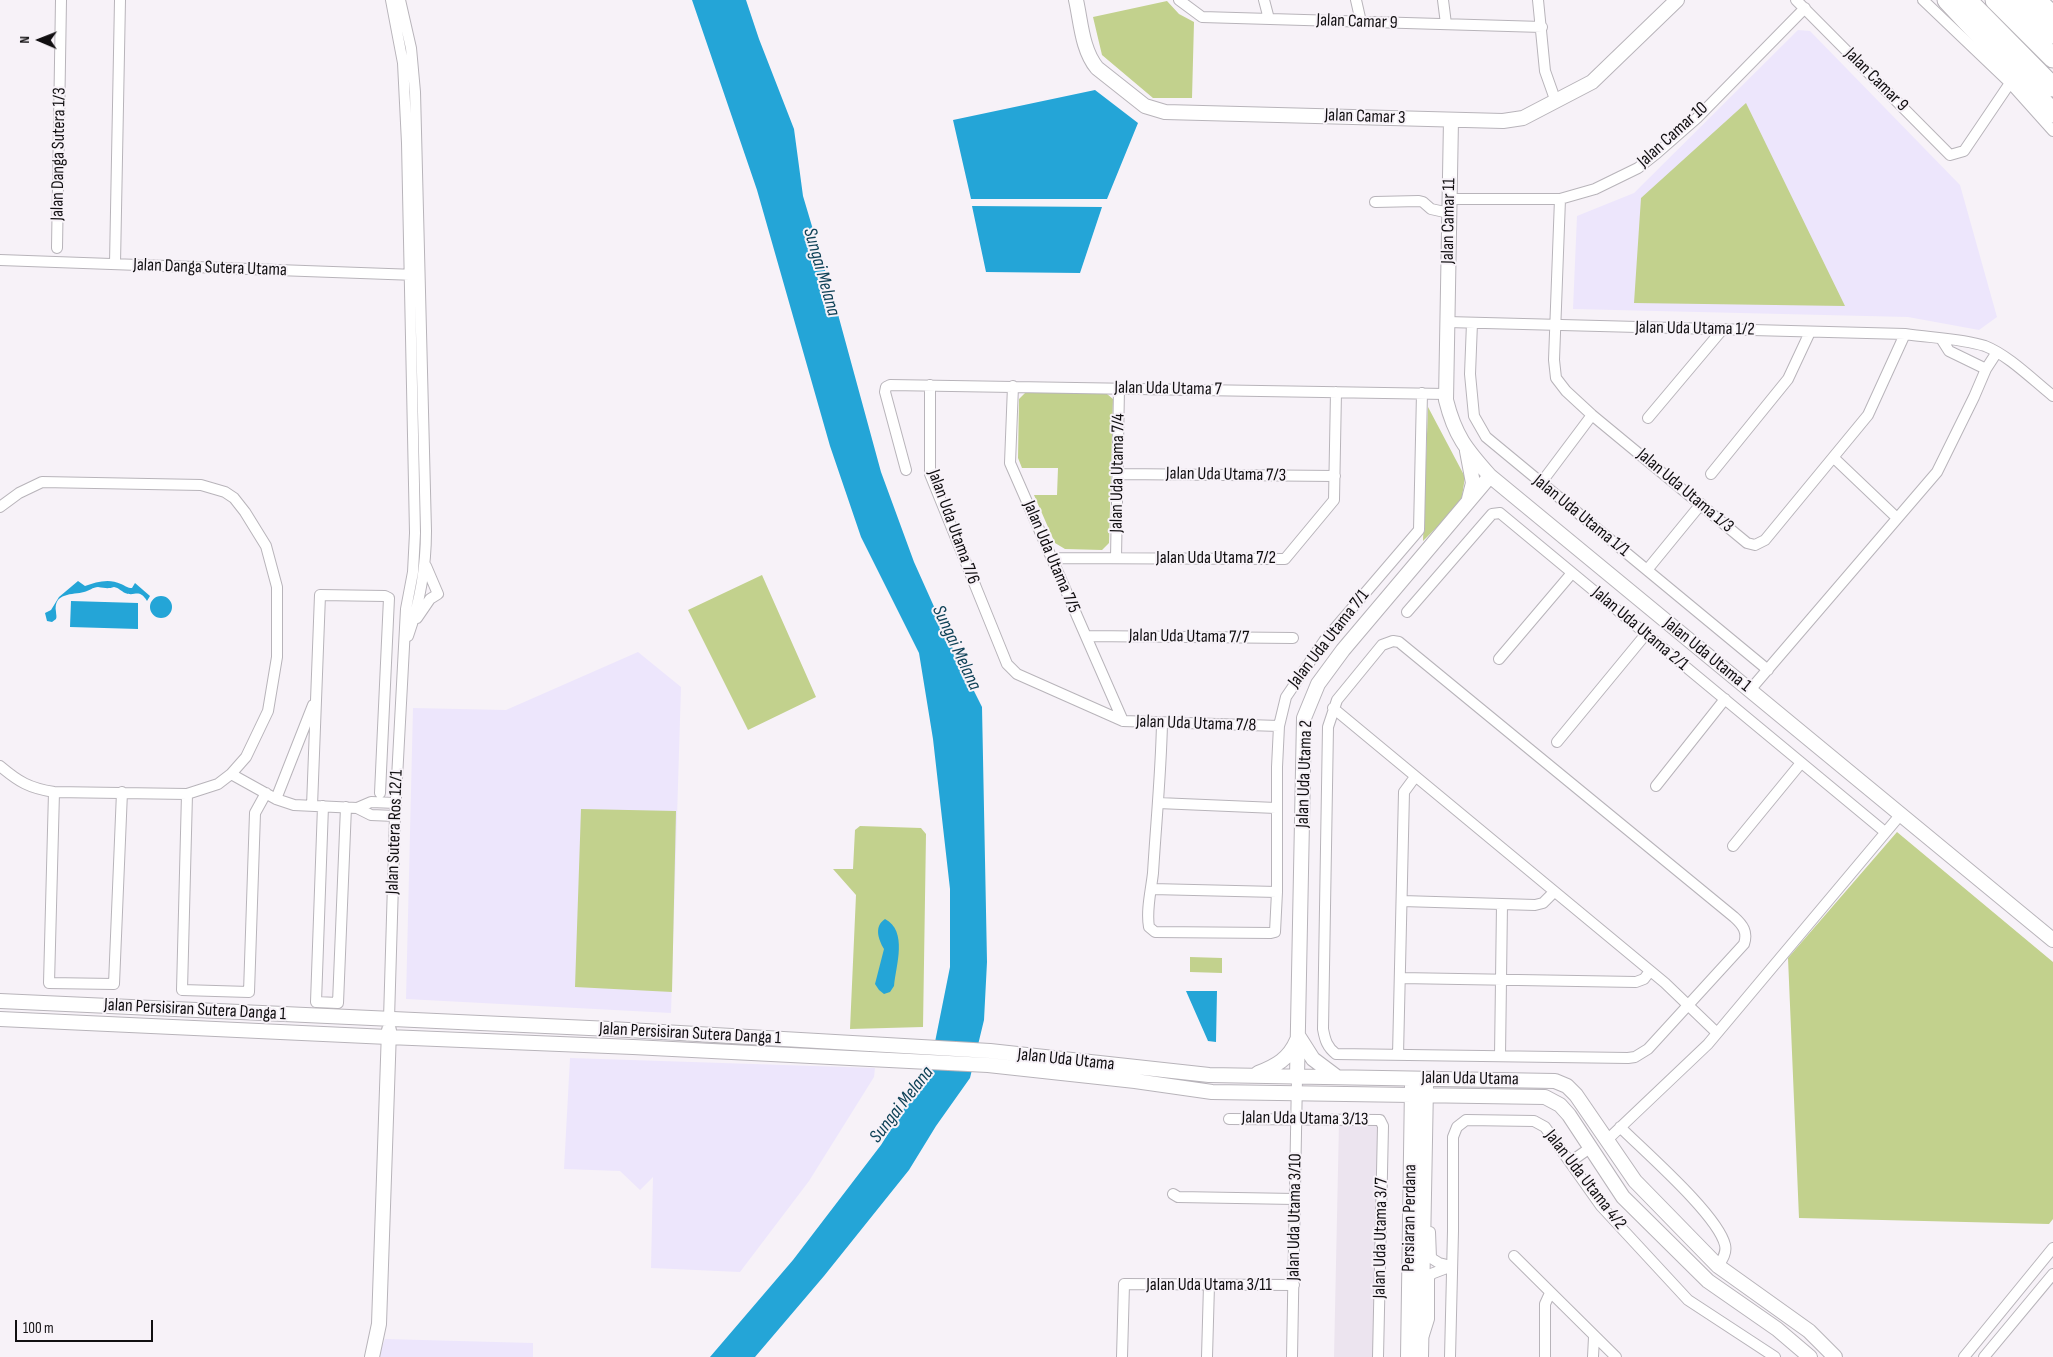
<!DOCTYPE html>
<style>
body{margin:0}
#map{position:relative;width:2053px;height:1357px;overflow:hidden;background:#f7f2f8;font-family:"Sofia Sans Condensed",sans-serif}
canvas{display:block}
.north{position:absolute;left:15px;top:15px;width:50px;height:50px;-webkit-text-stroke:4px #f7f2f8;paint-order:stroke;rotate:271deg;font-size:14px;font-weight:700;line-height:20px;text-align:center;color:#110f11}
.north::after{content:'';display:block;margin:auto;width:18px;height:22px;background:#110f11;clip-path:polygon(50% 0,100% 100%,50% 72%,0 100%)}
.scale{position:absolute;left:15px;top:1320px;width:138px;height:22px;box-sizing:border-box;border:2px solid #110f11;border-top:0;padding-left:6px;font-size:15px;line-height:18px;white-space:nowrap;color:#110f11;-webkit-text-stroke:4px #f7f2f8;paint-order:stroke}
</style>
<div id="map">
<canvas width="2053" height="1357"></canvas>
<div class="north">N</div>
<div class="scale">100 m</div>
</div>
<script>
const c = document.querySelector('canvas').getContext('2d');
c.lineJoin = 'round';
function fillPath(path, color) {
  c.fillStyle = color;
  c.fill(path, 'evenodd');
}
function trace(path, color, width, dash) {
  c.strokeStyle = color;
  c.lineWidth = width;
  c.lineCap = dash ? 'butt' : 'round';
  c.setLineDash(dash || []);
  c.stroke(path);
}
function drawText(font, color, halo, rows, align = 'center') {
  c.font = font + ' "Sofia Sans Condensed",sans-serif';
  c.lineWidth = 4;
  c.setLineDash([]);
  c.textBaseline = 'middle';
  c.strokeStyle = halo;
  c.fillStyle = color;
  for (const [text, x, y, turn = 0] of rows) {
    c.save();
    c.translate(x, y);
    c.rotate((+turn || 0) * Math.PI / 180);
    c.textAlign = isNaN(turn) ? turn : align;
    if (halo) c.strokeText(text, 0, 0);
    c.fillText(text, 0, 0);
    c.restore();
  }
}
fillPath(new Path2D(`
 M1339 1122 1378 1124 1375 1357H1334Z`), '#ece4ef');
fillPath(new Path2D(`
 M1798 30 1810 31 1960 185 1997 317 1979 330 1908 317 1573 309 1577 216 1634 193Z
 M638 652 681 687 671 1013 406 999 413 708 506 710Z
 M570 1058 875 1068 874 1077 809 1181 740 1272 651 1268 653 1177 640 1190 620 1171 564 1169Z
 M385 1339 533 1343V1357H378Z`), '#ede6fc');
fillPath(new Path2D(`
 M1167 1 1179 14 1194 22 1192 98H1153L1102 55 1093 17Z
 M1746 103 1845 306 1634 303 1641 198Z
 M1026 392 1107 394 1113 399 1109 543 1102 550 1065 549 1055 543 1034 495H1057L1058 468H1022L1018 458 1019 399Z
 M1428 407 1465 477 1461 503 1423 541Z
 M762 575 816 697 748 730 688 610Z
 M581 809 676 811 672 992 575 987Z
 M860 826 921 828 926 834 923 1027 850 1029 856 895 833 869H853L855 830Z
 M1897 832 2053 962V1219L2049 1224 1799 1218 1788 958Z
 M1190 957 1222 958V973L1190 972Z`), '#c2d18d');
fillPath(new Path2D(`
 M692 0H746L759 39 794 129 803 196 836 307 881 472 914 562 953 649 982 707 987 962 984 1020 970 1078 936 1126 909 1170 824 1276 755 1357H710L793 1260 881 1145 930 1067 950 967V889L933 739 919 653 861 537 830 446 757 190Z
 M1095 90 1138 123 1107 199H971L953 120Z
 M972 206 1102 207 1080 273 986 272Z
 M78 581 85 586C96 582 109 578 121 584 126 586 127 588 132 588L135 583 150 596 147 601C139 588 135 597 125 593 121 591 119 588 114 587 108 589 105 588 98 587 93 587 89 591 84 592 73 595 53 592 56 612 56 614 57 617 56 619L52 622 47 621 45 613 51 610 59 597Z
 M150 607a11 11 0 1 1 22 0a11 11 0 1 1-22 0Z
 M71 601 138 603V629L70 627Z
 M885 919C908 931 896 965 894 986L890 992 884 994 879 990 875 984 884 949C878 939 874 926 885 919Z
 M1186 991H1217L1216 1042 1208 1041Z`), '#24a5d7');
const street = new Path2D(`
 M400 0 411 48 415 92 426 531C426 567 420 602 408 636
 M1179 0 1202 17 1542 27
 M1264 0 1269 19
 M1356 0 1361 22
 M1443 0 1446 24
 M1538 0 1545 71 1556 102
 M1796 0 1950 155 1964 151 2010 83
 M1923 0 2010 83 2053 131
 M1450 199H1560L1595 189 1638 168 1657 153 1697 118 1805 8
 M1560 199 1554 360 1556 378 1566 391 1592 415 1747 543 1755 545 1765 540 1868 415 1905 334
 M1375 202 1419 201 1423 202 1431 209 1449 213
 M57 248 61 0
 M0 260 416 275
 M115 264 120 0
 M1447 322 1905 334C1931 338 1960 338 1985 346 2008 355 2033 380 2053 396
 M1472 323 1470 374 1474 416 1486 437 1768 670
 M1942 340 1949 351 1986 369
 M930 385V474L1007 664 1017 674 1123 721 1279 726
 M1013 386 1010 463 1123 721
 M1648 418 1722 330
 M1834 458 1897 518
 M906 470 885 392 886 387 890 385 1446 394
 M1118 474 1335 476
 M1711 474 1788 379 1810 332
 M1541 483 1592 415
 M0 507 19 493 42 482 201 485 225 492 234 498 245 512 266 546 277 587V657L268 711 246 757 231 774 218 784 187 794 54 792C29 788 19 782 0 766
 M1052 558 1285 559 1334 500 1336 392
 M1116 558 1119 388
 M1647 570 1701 504
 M1407 612 1492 514 1500 513 1885 832
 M417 618 430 599 438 594 426 566
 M1086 636 1293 638
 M1393 641 1399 642 1734 917C1743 925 1748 932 1744 944L1648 1049 1635 1057 1628 1058 1336 1054C1327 1047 1325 1040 1323 1029L1328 727 1337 700 1382 645Z
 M1499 659 1572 573
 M1750 690 1937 472 1974 397 1986 369 1997 352
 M1333 708 1665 983 1717 1033
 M1162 723C1161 773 1156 823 1153 873 1151 891 1146 910 1149 927L1155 932 1271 933 1275 932 1277 892V767L1279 726 1286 697 1324 641 1419 530 1422 393
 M1557 742 1646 634
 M231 774 276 799 294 805 357 808 371 802 396 803
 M1656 786 1725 699
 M54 792 49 983 114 984 122 792
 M187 794 182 990 249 992 255 813 266 793
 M276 799 313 705
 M1158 803 1276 808
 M312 806 320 595 385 596 389 598 380 793
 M323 806 316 1002 338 1003 346 807
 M357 808 371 815 395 816
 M1733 846 1801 763
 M1152 889 1277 892
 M1402 901 1535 905 1543 903 1554 892
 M1400 978 1636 982 1644 979 1650 971
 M389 1019 395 816 406 609 413 572 415 533 407 143 403 63 391 0
 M1398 1055 1404 792 1415 777
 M1500 1056 1502 904
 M1229 1119 1380 1120 1383 1126 1378 1357
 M1620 1127C1644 1151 1718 1215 1725 1245 1727 1253 1722 1260 1718 1266
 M1608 1139 1708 1044 1901 814
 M1570 1162 1590 1148
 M1173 1194 1178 1197 1295 1199
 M1430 1232 1431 1258 1439 1263 1451 1266
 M1514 1256 1616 1357
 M1424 1335 1429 1319V1278L1431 1274 1452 1266
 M1122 1357 1124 1284 1294 1285
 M1207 1357 1209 1285
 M1292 1357 1297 1077
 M1450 1357 1453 1231V1137L1457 1127 1466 1120 1534 1121 1545 1127 1601 1206 1688 1300 1775 1357
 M1545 1357V1304L1550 1293
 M1593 1357 1594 1337
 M1964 1357 2053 1248
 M1984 1357 2053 1274`);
const secondary = new Path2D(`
 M1076 0C1081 22 1082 50 1097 68L1145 106 1165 112 1503 121 1523 118 1592 82 1677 0
 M1451 120 1446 400C1455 436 1466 449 1490 476L2053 940
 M1467 451 1473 483 1469 499
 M0 1001 611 1029 990 1051 1209 1075 1555 1081 1567 1086 1576 1095 1635 1181 1718 1266 1809 1331 1835 1357
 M0 1019 388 1037 633 1047 988 1065 1135 1081 1212 1092 1545 1097 1560 1105 1569 1115 1623 1197 1708 1281 1777 1329 1810 1357
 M1299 1037 1313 1059 1337 1077
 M1258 1073C1276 1066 1289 1059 1297 1040
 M1297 1077 1304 718 1318 684 1343 650 1490 476
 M372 1357 379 1324 389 1030
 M1408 1357 1412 1086
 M1421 1357 1426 1086`);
const highway = new Path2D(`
 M1947 0 2053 113
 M1967 0 2053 87
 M1995 0 2053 58
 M2016 0 2053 34
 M2036 0 2053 16`);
trace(street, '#b8b4ba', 12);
trace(secondary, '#b8b4ba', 16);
trace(highway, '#b8b4ba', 21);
trace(street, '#fff', 10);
trace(secondary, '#fff', 14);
trace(highway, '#fff', 19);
drawText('18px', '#110f11', '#f7f2f8', [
 ["Jalan Camar 9",1357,22,2],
 ["Jalan Camar 9",1876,80,45],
 ["Jalan Camar 3",1365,117,2],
 ["Jalan Camar 10",1673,135,-42],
 ["Jalan Danga Sutera 1/3",59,154,-89],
 ["Jalan Camar 11",1449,221,-89],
 ["Jalan Danga Sutera Utama",210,268,2],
 ["Jalan Uda Utama 1/2",1695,329,1],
 ["Jalan Uda Utama 7",1168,389,1],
 ["Jalan Uda Utama 7/4",1118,473,-89],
 ["Jalan Uda Utama 7/3",1226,475,1],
 ["Jalan Uda Utama 1/3",1685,491,40],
 ["Jalan Uda Utama 1/1",1581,516,39],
 ["Jalan Uda Utama 7/6",953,527,70],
 ["Jalan Uda Utama 7/5",1051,557,67],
 ["Jalan Uda Utama 7/2",1216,558],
 ["Jalan Uda Utama 2/1",1640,629,40],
 ["Jalan Uda Utama 7/7",1189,637,1],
 ["Jalan Uda Utama 7/1",1329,639,-52],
 ["Jalan Uda Utama 1",1707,655,39],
 ["Jalan Uda Utama 7/8",1196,724,2],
 ["Jalan Uda Utama 2",1305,774,-88],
 ["Jalan Sutera Ros 12/1",395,832,-88],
 ["Jalan Persisiran Sutera Danga 1",195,1010,3],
 ["Jalan Persisiran Sutera Danga 1",690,1034,3],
 ["Jalan Uda Utama",1066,1060,6],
 ["Jalan Uda Utama",1470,1079,1],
 ["Jalan Uda Utama 3/13",1305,1119,1],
 ["Jalan Uda Utama 4/2",1585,1180,52],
 ["Jalan Uda Utama 3/10",1295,1217,-89],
 ["Persiaran Perdana",1410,1218,-89],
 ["Jalan Uda Utama 3/7",1381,1238,-89],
 ["Jalan Uda Utama 3/11",1209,1285]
]);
drawText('italic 19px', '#0f4257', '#f7f2f8', [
 ["Sungai Melana",821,272,74],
 ["Sungai Melana",956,648,65],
 ["Sungai Melana",902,1105,-52]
]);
</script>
